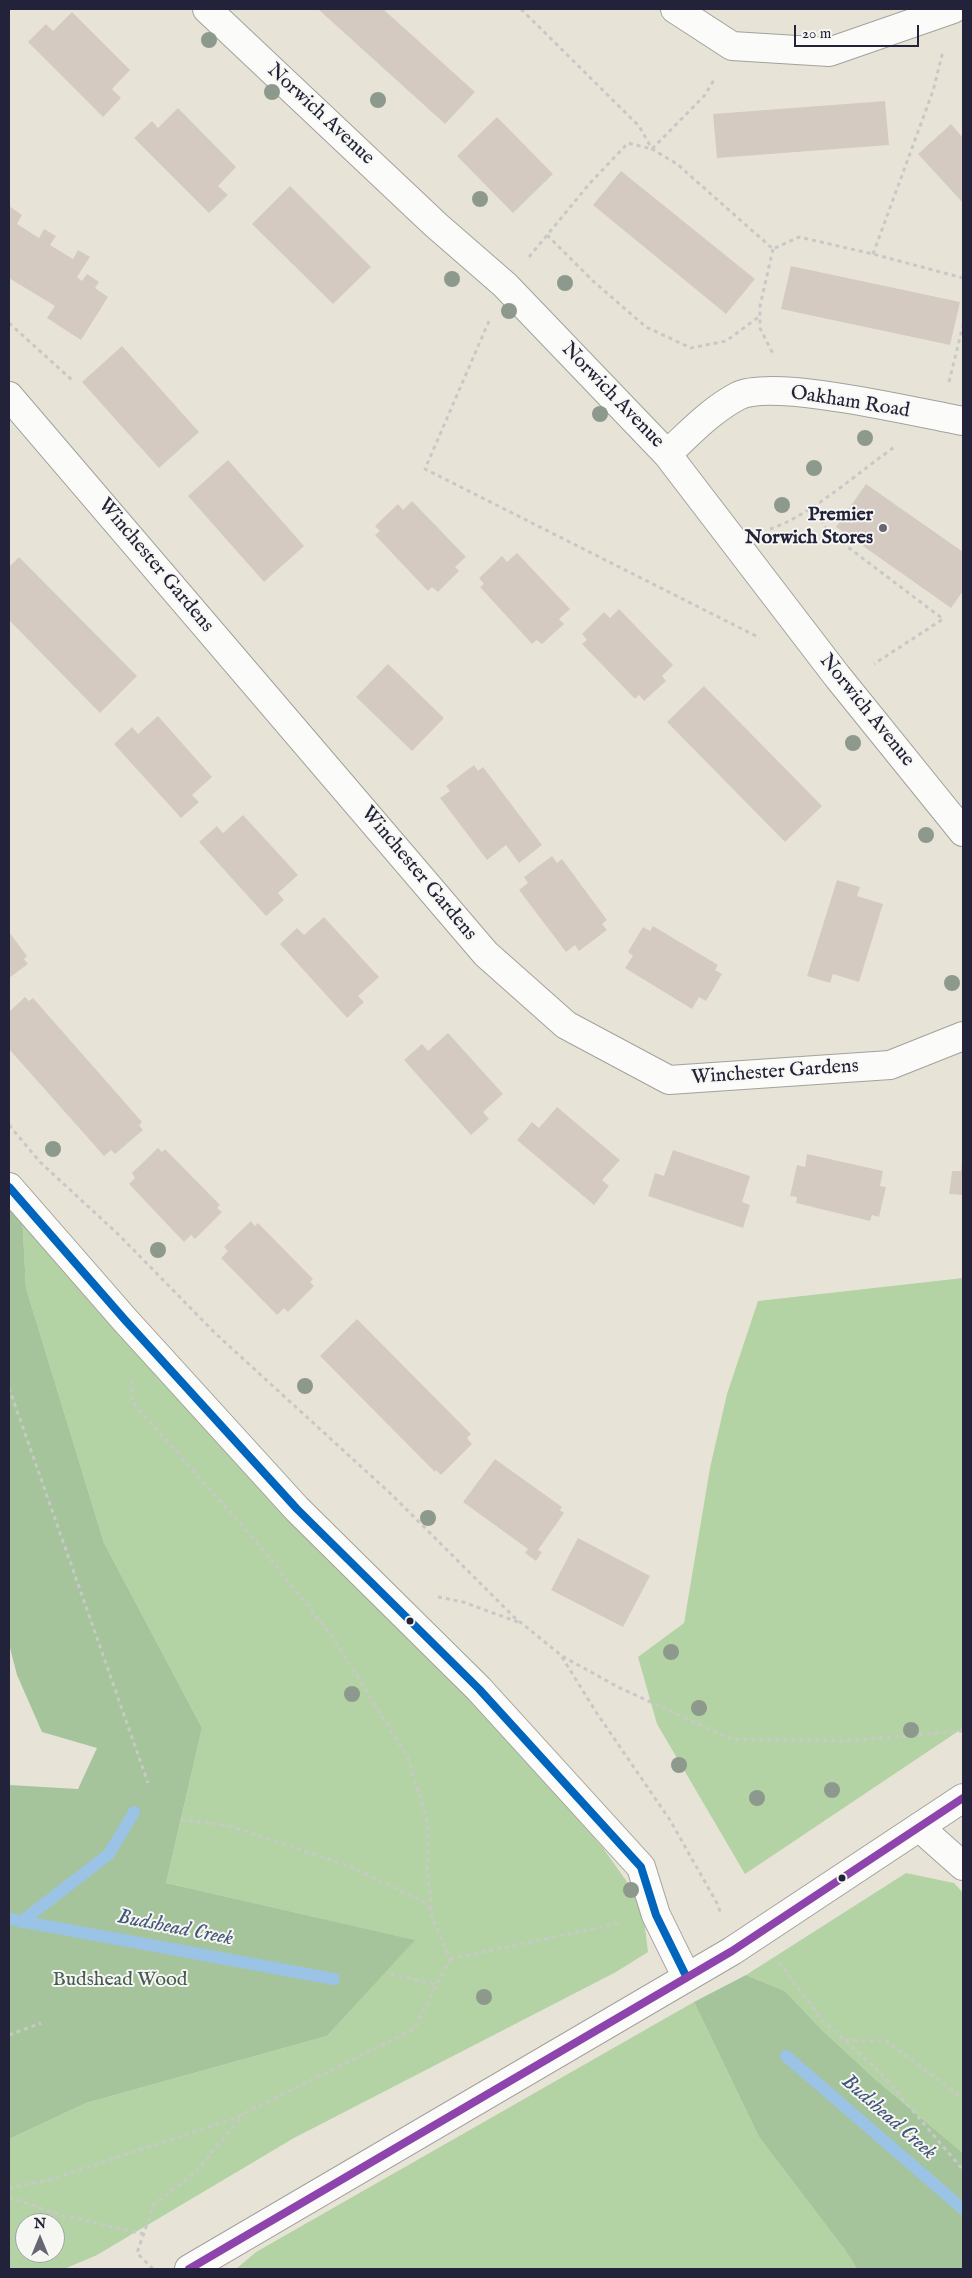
<!DOCTYPE html>
<style>
body{margin:0}
#map{position:relative;width:972px;height:2278px;overflow:hidden;background:#e7e4d7;font-family:"IM FELL English",serif}
canvas{display:block}
.frame{position:absolute;inset:0;border:10px solid #22223b;pointer-events:none}
.north{position:absolute;left:15px;top:2213px;width:50px;height:50px;box-sizing:border-box;background:#f6f6f2;border:1px solid #a1a1a9;border-radius:50%;rotate:0deg;font-size:14px;font-weight:700;line-height:20px;text-align:center;color:#22223b}
.north::after{content:'';display:block;margin:auto;width:18px;height:22px;background:#676672;clip-path:polygon(50% 0,100% 100%,50% 72%,0 100%)}
.scale{position:absolute;left:794px;top:25px;width:125px;height:22px;box-sizing:border-box;border:2px solid #22223b;border-top:0;padding-left:6px;font-size:15px;line-height:18px;white-space:nowrap;color:#22223b;-webkit-text-stroke:4px #f6f6f2;paint-order:stroke}
</style>
<div id="map">
<canvas width="972" height="2278"></canvas>
<div class="frame"></div>
<div class="north">N</div>
<div class="scale">20 m</div>
</div>
<script>
const c = document.querySelector('canvas').getContext('2d');
c.lineJoin = 'round';
function fillPath(path, color) {
  c.fillStyle = color;
  c.fill(path, 'evenodd');
}
function trace(path, color, width, dash) {
  c.strokeStyle = color;
  c.lineWidth = width;
  c.lineCap = dash ? 'butt' : 'round';
  c.setLineDash(dash || []);
  c.stroke(path);
}
function drawText(font, color, halo, rows, align = 'center') {
  c.font = font + ' "IM FELL English",serif';
  c.lineWidth = 4;
  c.setLineDash([]);
  c.textBaseline = 'middle';
  c.strokeStyle = halo;
  c.fillStyle = color;
  for (const [text, x, y, turn = 0] of rows) {
    c.save();
    c.translate(x, y);
    c.rotate((+turn || 0) * Math.PI / 180);
    c.textAlign = isNaN(turn) ? turn : align;
    if (halo) c.strokeText(text, 0, 0);
    c.fillText(text, 0, 0);
    c.restore();
  }
}
fillPath(new Path2D(`
 M22 1214 313 1543 496 1725 603 1848 642 1903 648 1952 616 1972 294 2138 97 2255 64 2269H9V2139L86 2103 327 2036 414 1940 166 1883 202 1728 104 1543 26 1288ZM25 2223H55V2253H25Z
 M963 1278V1728L745 1874 657 1724 638 1657 684 1623 710 1468 727 1394 758 1301Z
 M906 1873 954 1883 963 1893V2153L876 2080 821 2029 785 1991 746 1975Z
 M694 2002 759 2137 845 2250 857 2269H236L256 2252Z`), '#b4d3a4');
fillPath(new Path2D(`
 M9 1198 22 1214 26 1288 104 1543 202 1728 166 1883 415 1940 327 2036 86 2103 9 2139V1785L78 1789 97 1748 42 1732 17 1675 9 1644Z
 M746 1975 785 1991 821 2029 876 2080 963 2153V2269H857L845 2250 759 2137 694 2002Z`), '#a5c49b');
trace(new Path2D(`
 M9 1919 334 1979
 M21 1922 109 1854 134 1812
 M786 2056 963 2209`), '#9bc3e5', 12);
fillPath(new Path2D(`
 M318 9H383L475 92 445 124Z
 M72 12 130 70 112 89 121 98 103 117 28 42 46 24 53 31Z
 M885 101 889 145 717 158 713 114Z
 M178 108 236 167 218 186 228 195 209 213 134 138 152 121 158 128Z
 M497 117 553 174 513 213 457 156Z
 M951 124 963 138V203L918 154Z
 M621 171 755 279 726 314 593 205Z
 M290 186 371 267 333 304 252 224Z
 M9 206 22 215 17 224 39 238 44 229 56 236 50 245 73 259 78 250 90 257 77 277 82 281 87 274 99 282 95 288 108 297 81 340 47 318 55 306 9 278Z
 M791 266 960 302 950 345 781 309Z
 M122 346 199 432 159 468 82 382Z
 M228 460 304 546 264 582 188 496Z
 M866 484 963 552V591L951 608 836 527Z
 M412 501 466 557 455 567 459 571 438 592 432 587 428 591 375 535 380 531 375 526 398 504 403 510Z
 M517 553 570 609 559 619 564 624 542 644 537 640 532 644 480 587 484 584 479 578 502 556 507 562Z
 M19 557 137 676 100 713 9 620V567Z
 M619 609 673 665 662 676 666 681 644 701 639 695 635 699 582 644 587 640 582 634 604 612 610 618Z
 M388 664 444 718 412 751 356 697Z
 M704 686 822 806 785 842 667 722Z
 M158 716 212 777 192 795 199 802 181 818 114 744 132 727 138 734Z
 M474 765 478 771 483 767 542 845 519 863 506 845 487 860 440 798 450 791 446 786Z
 M243 815 298 875 278 893 284 900 266 916 199 842 217 826 223 833Z
 M552 856 557 863 562 859 607 920 602 924 607 930 579 951 575 945 566 952 519 890 528 883 524 877Z
 M837 880 860 887 857 896 883 904 859 982 833 974 830 983 807 976Z
 M324 917 379 977 358 996 364 1002 347 1018 280 944 297 928 304 935Z
 M653 926 718 965 715 970 722 974 706 1001 699 997 692 1009 625 968 633 956 628 952 643 927 650 931Z
 M9 932 27 956 24 959 28 964 9 978Z
 M25 997 29 1001 33 998 142 1122 139 1125 143 1130 115 1154 111 1150 104 1156 9 1049V1012Z
 M448 1033 503 1094 483 1112 489 1119 471 1135 404 1060 422 1044 428 1051Z
 M557 1107 620 1160 602 1180 609 1186 594 1205 517 1140 532 1122 539 1128Z
 M158 1148 162 1152 165 1149 220 1205 217 1208 222 1212 195 1239 191 1235 184 1242 129 1184 135 1178 132 1173Z
 M673 1150 750 1176 742 1202 750 1205 743 1228 648 1196 655 1173 664 1176Z
 M807 1154 883 1171 880 1186 886 1187 879 1217 872 1215 870 1221 796 1203 797 1197 790 1196 797 1165 805 1167Z
 M962 1160 963 1195 949 1194 952 1171H961Z
 M251 1221 255 1226 258 1223 313 1279 310 1282 314 1286 288 1312 284 1308 277 1315 221 1258 228 1251 224 1247Z
 M357 1319 471 1434 467 1438 472 1444 441 1475 436 1470 435 1472 320 1356Z
 M495 1459 562 1507 560 1510 564 1513 538 1550 542 1552 536 1561 525 1553 528 1549 463 1502Z
 M578 1538 650 1576 623 1627 551 1590Z`), '#d5cac2');
const minor = new Path2D(`
 M207 9 436 225 505 285 667 454 837 676 963 832
 M675 9 732 46 829 52 953 9
 M9 396 486 954 566 1025 669 1080 890 1065 963 1036
 M667 454C689 434 711 410 738 396 774 378 919 413 963 421
 M9 1187 125 1320 297 1509 479 1689 641 1867 656 1915 686 1976
 M919 1827 963 1866
 M189 2269 732 1951 963 1798`);
trace(minor, '#a2a19c', 30);
trace(new Path2D(`
 M521 9 639 126 652 149 677 164 773 249 799 237 873 254 963 278
 M547 235 593 281 646 327 691 348 726 341 760 316
 M773 249 760 306V328L774 356
 M873 254 933 91 943 51
 M529 257 590 183 628 143 652 149 705 95 715 78
 M489 321 425 469 760 638
 M9 323 73 381
 M949 382 963 325
 M814 505 828 532 943 619 874 664
 M770 529C810 516 861 470 896 446
 M9 1125 40 1162 119 1235 216 1334 391 1494 514 1617 562 1656 618 1687 731 1739 844 1741 963 1731
 M131 1380 133 1403 259 1545 332 1636 408 1758 428 1824 427 1874 430 1890 432 1917
 M9 1388 148 1783
 M438 1597 463 1602 518 1622
 M562 1657 596 1712 670 1820 718 1905 721 1915
 M181 1820 226 1825 347 1865 426 1903 450 1959
 M450 1959 621 1923
 M779 1962 822 2020 879 2071 963 2170
 M391 1974 437 1985
 M9 2035 41 2023
 M845 2040 886 2041 963 2098
 M9 2188 49 2180 233 2119 414 2029 450 1959
 M9 2197 61 2215 144 2234
 M153 2269 137 2253 154 2204 196 2172 243 2115`), '#c8c8c7', 3, [4, 4]);
trace(minor, '#fbfbf9', 28);
trace(new Path2D(`
 M9 1187 125 1320 297 1509 479 1689 641 1867 656 1915 686 1976`), '#0065bd', 8);
trace(new Path2D(`
 M189 2269 732 1951 963 1798`), '#8e44ad', 8);
c.fillStyle = '#8e998d';
for (const [x, y] of [
 [209,40],
 [272,92],
 [378,100],
 [480,199],
 [452,279],
 [565,283],
 [509,311],
 [600,414],
 [865,438],
 [814,468],
 [782,505],
 [853,743],
 [926,835],
 [952,983],
 [53,1149],
 [158,1250],
 [305,1386],
 [428,1518],
 [671,1652],
 [352,1694],
 [699,1708],
 [911,1730],
 [679,1765],
 [832,1790],
 [757,1798],
 [631,1890],
 [484,1997]
]) {
  c.beginPath();
  c.arc(x, y, 8, 0, 2 * Math.PI);
  c.fill();
}
for (const [x, y, r, color] of [
 [883,528,5,"#676672"],
 [410,1621,4.5,"#22223b"],
 [842,1878,4.5,"#22223b"]
]) {
  const dot = new Path2D();
  dot.arc(x, y, r, 0, 2 * Math.PI);
  c.fillStyle = color;
  c.fill(dot);
  trace(dot, '#f6f6f2', 2);
}
drawText('20px', '#22223b', '#f6f6f2', [
 ["Norwich Avenue",320,115,43],
 ["Norwich Avenue",612,396,46],
 ["Oakham Road",850,403,9],
 ["Winchester Gardens",155,566,50],
 ["Norwich Avenue",866,711,51],
 ["Winchester Gardens",418,874,50],
 ["Winchester Gardens",775,1073,-4]
]);
drawText('bold 20px', '#22223b', '#f6f6f2', [
 ["Premier",873,516],
 ["Norwich Stores",873,539]
], 'right');
drawText('20px', '#465b51', '#f6f6f2', [
 ["Budshead Wood",120,1981]
]);
drawText('italic 21px', '#415579', '#f6f6f2', [
 ["Budshead Creek",175,1929,11],
 ["Budshead Creek",888,2118,41]
]);
</script>
